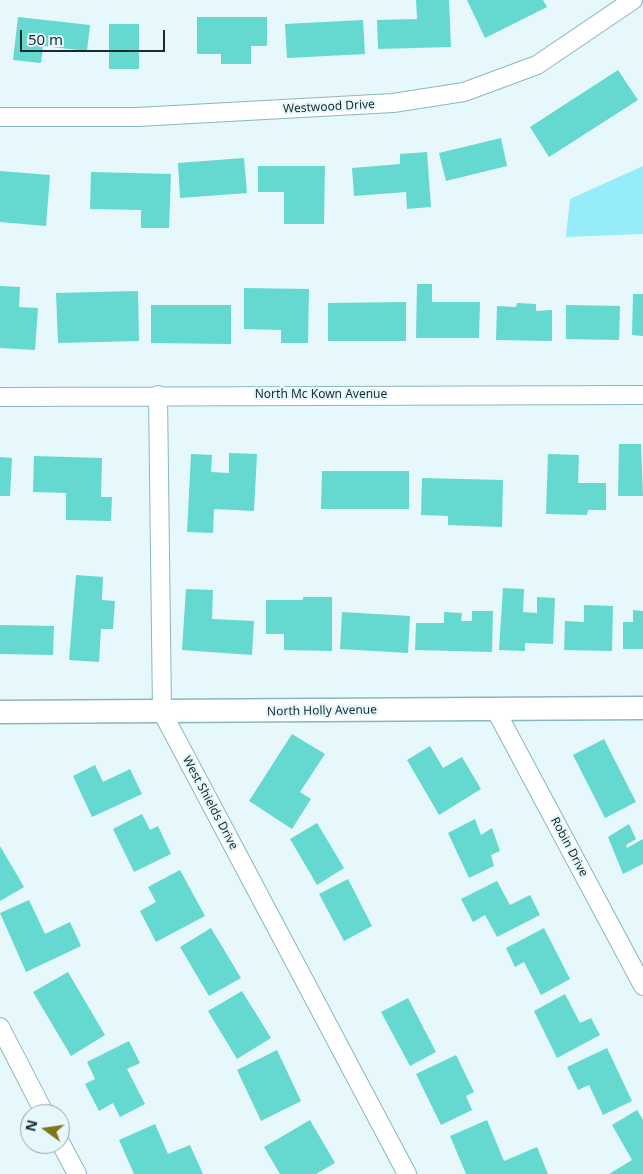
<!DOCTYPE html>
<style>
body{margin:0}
#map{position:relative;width:643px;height:1174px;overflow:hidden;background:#e6f8fc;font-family:"Noto Sans",sans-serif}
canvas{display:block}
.north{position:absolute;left:20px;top:1104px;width:50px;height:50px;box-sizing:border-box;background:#e6f8fc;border:1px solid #94a6aa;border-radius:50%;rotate:284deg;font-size:14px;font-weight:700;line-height:20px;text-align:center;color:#182b2e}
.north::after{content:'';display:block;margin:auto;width:18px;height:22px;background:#817518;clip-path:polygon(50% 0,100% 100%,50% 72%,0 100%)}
.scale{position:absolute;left:20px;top:30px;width:145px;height:22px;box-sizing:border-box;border:2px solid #182b2e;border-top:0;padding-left:6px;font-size:15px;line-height:18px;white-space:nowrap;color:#182b2e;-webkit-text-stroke:4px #e6f8fc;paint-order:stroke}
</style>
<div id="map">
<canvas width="643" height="1174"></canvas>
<div class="north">N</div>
<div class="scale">50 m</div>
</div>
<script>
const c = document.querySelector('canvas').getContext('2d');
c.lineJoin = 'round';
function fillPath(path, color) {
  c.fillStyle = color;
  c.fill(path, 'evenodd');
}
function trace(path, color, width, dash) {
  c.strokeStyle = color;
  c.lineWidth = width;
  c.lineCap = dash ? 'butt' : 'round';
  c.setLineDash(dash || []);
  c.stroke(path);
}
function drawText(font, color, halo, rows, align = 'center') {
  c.font = font + ' "Noto Sans",sans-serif';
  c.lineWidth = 4.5;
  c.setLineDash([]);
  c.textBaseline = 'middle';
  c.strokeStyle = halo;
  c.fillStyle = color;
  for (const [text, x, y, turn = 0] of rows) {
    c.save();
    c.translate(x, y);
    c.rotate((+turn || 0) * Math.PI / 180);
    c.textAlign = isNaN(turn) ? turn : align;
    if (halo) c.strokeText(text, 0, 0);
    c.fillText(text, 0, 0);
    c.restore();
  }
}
fillPath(new Path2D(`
 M643 166V234L566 237 570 199Z`), '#97ecfa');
fillPath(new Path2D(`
 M416 0H449L451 47 378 49 377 20 417 19Z
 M467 0H543L547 7 485 38Z
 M18 17 90 25 87 51 43 46 41 63 13 60Z
 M197 17H267V46H251V64H221V54H197Z
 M363 20 365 54 287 58 285 24Z
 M109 24H139V69H109Z
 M618 70 638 100 549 157 530 127Z
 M501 138 507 166 446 181 439 153Z
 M427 152 431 207 407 209 406 192 354 196 352 168 400 164V154Z
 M244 158 247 193 180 198 178 163Z
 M258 166H325L324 224H284V192H258Z
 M0 171 50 175 46 226 0 222Z
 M91 172 171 174 169 228H141V210L90 209Z
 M417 284H432V302H480L479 338H416Z
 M0 286 20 287 19 307 38 308 35 350 0 348Z
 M244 288 309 289 308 343H281V330L244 329Z
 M138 291 139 341 58 343 56 293Z
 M633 294H643V336L632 335Z
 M406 302V341H328V303Z
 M517 303 536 304V311L552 310V341L496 340 497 306 516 307Z
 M151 305H231V344L151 343Z
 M566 305 620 306 619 340 566 339Z
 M619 444H641L643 496H618Z
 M229 453 257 454 254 511 214 509 213 533 187 532 191 454 212 455 211 472 229 473Z
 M548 454 579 455 578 483H606V510H588L587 515 546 514Z
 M34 456 102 458 101 497H112L111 521 66 520V493L33 492Z
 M0 457 12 458 10 496H0Z
 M322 471H409V509H321Z
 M422 478 503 480 502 527 448 525V516L421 515Z
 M76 575 103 577 102 600 115 601 113 629H101L99 662 69 660Z
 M503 588 524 589 523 612 537 613V597L555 598 553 644 525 643V651L499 650Z
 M186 589 213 590 212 619 254 621 252 655 182 650Z
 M303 597H332V651L284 650V634H266V600H303Z
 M584 605 613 606 612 651 564 650 565 621 584 622Z
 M633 610 643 611V649H623V622H633Z
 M472 611H493L492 652 415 650 416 623H444V612L462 613 461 621H472Z
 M342 612 410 616 408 653 340 649Z
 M0 625 54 626 53 655 0 654Z
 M292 734 325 754 300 792 311 799 292 829 249 801Z
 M604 739 636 802 605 818 573 755Z
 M430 746 443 768 462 757 481 789 439 815 407 760Z
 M95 765 103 782 130 769 142 794 92 817 73 776Z
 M142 814 150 830 158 826 171 854 134 872 113 829Z
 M475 819 481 835 492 828 500 851 491 855 494 866 469 878 448 833Z
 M317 823 344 868 317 885 290 839Z
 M629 824 636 839 626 845 627 848 643 839V864L623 874 608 837Z
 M0 846 24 887 0 901Z
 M180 870 205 916 156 942 140 911 156 902 148 887Z
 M348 879 372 926 344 941 319 894Z
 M497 881 510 905 530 895 540 915 497 937 485 915 473 922 461 899Z
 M29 900 45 934 70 922 81 946 26 972 0 913Z
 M211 928 241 978 209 996 180 947Z
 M544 928 570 979 541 995 524 962 515 967 506 948Z
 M68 972 105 1035 71 1056 33 992Z
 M242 991 271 1038 237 1059 208 1011Z
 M565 994 580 1023 591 1018 600 1035 557 1058 534 1011Z
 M408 998 436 1052 410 1066 381 1012Z
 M129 1041 140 1063 127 1069 145 1104 120 1117 113 1103 99 1111 85 1084 95 1079 87 1062Z
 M607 1048 632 1101 603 1115 589 1085 578 1090 567 1067Z
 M277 1050 301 1101 261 1121 237 1070Z
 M456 1055 474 1092 466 1096 472 1110 441 1125 416 1074Z
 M637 1110 643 1120V1174H609L632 1160 612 1125Z
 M310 1120 335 1163 316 1174H280L264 1147Z
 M487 1120 504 1161 537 1147 548 1174H466L450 1136Z
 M155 1124 168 1154 190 1145 203 1174H134L119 1140Z`), '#65d8cf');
const minor = new Path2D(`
 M0 117H137L393 103 464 92 537 65 633 0
 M158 395 162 712 407 1174
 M0 397 643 395
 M495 709 643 986
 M0 1027 45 1114
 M60 1142 77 1174`);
const tertiary = new Path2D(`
 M0 712 643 708`);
trace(minor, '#8ab7bf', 20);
trace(tertiary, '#8ab7bf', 25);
trace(minor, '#fff', 18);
trace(tertiary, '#fff', 22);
drawText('12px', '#182b2e', '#e6f8fc', [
 ["Westwood Drive",329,107,-3],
 ["North Mc Kown Avenue",321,395],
 ["North Holly Avenue",322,711,-1],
 ["West Shields Drive",210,803,62],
 ["Robin Drive",569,847,62]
]);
</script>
